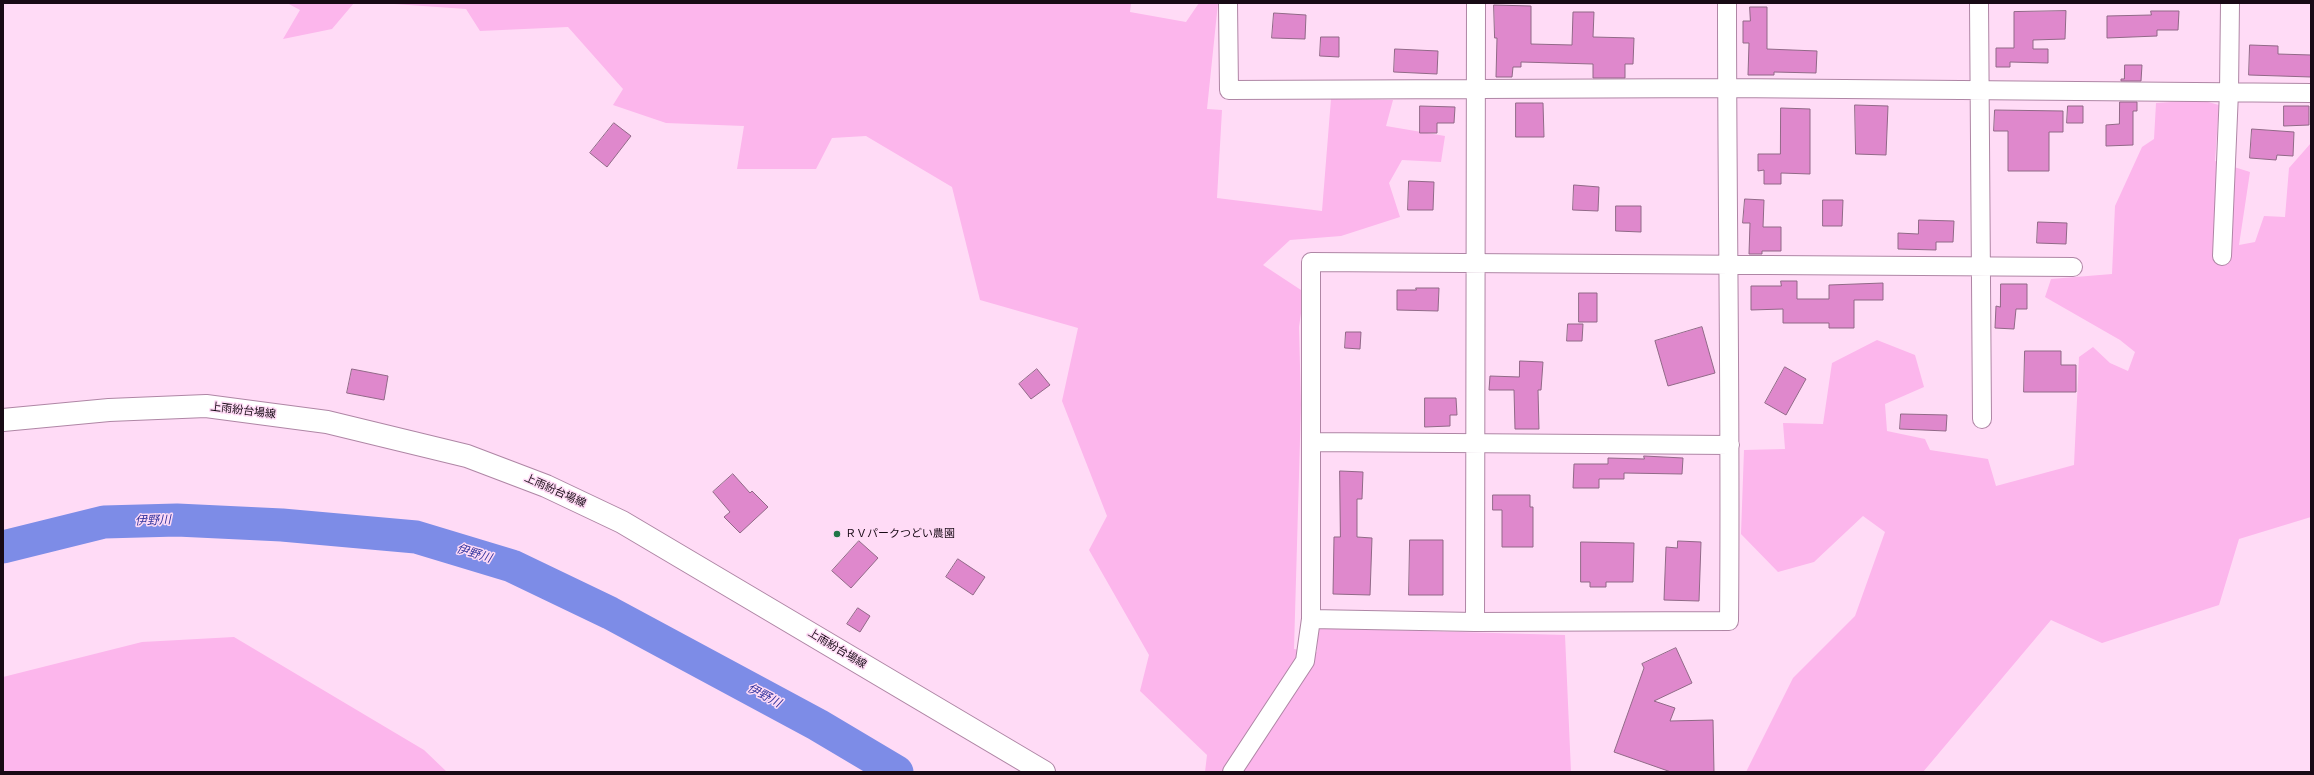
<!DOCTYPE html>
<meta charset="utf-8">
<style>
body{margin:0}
#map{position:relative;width:2314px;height:775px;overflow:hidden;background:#ffdbf6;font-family:"Archivo Narrow",sans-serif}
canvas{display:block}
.frame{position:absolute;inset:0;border:4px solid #180a15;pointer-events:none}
</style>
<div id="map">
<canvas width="2314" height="775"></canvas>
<div class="frame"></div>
</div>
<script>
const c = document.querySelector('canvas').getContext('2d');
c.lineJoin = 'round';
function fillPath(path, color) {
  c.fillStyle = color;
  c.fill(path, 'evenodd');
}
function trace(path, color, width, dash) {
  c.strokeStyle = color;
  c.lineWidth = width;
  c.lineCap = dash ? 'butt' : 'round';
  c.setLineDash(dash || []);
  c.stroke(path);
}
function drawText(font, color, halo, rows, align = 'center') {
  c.font = font + ' "Archivo Narrow","Noto Sans JP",sans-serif';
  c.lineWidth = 3;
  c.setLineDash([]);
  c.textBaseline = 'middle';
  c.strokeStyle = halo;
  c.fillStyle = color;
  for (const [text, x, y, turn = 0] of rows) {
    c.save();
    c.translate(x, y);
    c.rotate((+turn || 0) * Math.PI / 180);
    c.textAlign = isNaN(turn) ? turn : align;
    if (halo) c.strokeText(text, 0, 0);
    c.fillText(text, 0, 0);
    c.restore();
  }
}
fillPath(new Path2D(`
 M287 3H354L332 29 283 39 300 10Z
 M380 3H1131L1130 12 1186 22 1199 3H1218L1207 109 1222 110 1217 198 1322 211 1331 99 1393 100 1386 126 1445 136 1441 162 1402 160 1389 183 1400 217 1341 236 1290 240 1263 265 1304 292 1299 327 1301 405 1294 649 1317 652 1318 628 1565 635 1571 772H1205L1207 755 1140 691 1149 655 1089 550 1107 516 1062 401 1078 328 980 300 952 187 866 136 832 138 816 169H737L744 126 666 123 613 105 623 89 568 27 480 31 466 9Z
 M2201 100 2219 105 2215 161 2250 172 2239 245 2255 242 2264 216 2285 217 2289 168 2311 143V517L2239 539 2219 605 2102 643 2051 620 1923 772H1746L1793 678 1855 616 1885 532 1863 516 1814 562 1778 572 1741 534 1744 450 1785 449 1783 423 1823 424 1832 363 1877 340 1915 355 1924 387 1885 404 1887 431 1925 439 1930 450 1988 459 1996 486 2074 465 2079 357 2093 347 2110 363 2128 371 2135 352 2120 340 2045 297 2051 279 2112 274 2115 206 2142 147 2154 139 2156 103Z
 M234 637 424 750 447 772H3V677L142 642Z`), '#fcb6ec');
trace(new Path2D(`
 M3 547 104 522 177 520 282 525 416 537 512 566 610 613 818 725 897 772`), '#7d8ce7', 33);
const building = new Path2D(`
 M1494 5 1531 6V44L1572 45 1573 12H1594L1593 37 1634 38 1633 64H1625V78H1593V64L1521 62V67H1513L1512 77H1496L1497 38H1495Z
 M1750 7H1767V49L1817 51 1816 73 1774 72V75H1748L1749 43H1743V21H1750Z
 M2066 11 2065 39 2033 40V49H2048V63L2010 62V67H1996V48H2014V12Z
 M2151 11H2179L2178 30H2157V36L2107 38V16L2151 15Z
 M1274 13 1306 15 1305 39 1272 38Z
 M1321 37H1339V57L1320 56Z
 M2250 45 2278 46V54L2311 55V77L2249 75Z
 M1395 49 1438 51 1437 74 1394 72Z
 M2125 65H2142L2141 81H2121V79H2124Z
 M2120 102H2137V111H2133V145L2106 146V125L2119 124Z
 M1516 103H1543L1544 137H1516Z
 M1855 105 1888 106 1886 155 1856 154Z
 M1420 106 1455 107 1454 123H1437V133H1420Z
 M2068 106H2083V123H2067Z
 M2284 106H2309V125L2284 126Z
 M1781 108 1810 109V174L1781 173V184H1764V170L1758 171V154H1780Z
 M1995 110 2063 111V132H2049V171H2008V131H1994Z
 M614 123 631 136 607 167 590 153Z
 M2252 129 2294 132 2293 156 2277 155 2276 160 2250 158Z
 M1409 181 1434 182 1433 210H1408Z
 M1574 185 1599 187 1598 211 1573 210Z
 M1745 199 1764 200 1763 227H1781V251H1762V254H1749L1750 223H1743Z
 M1823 200H1843L1842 226H1823Z
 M1616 206H1641V232L1616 231Z
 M1919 220 1954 221 1953 242H1936V250L1898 249V233L1918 234Z
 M2038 222 2067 223 2066 244 2037 243Z
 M1781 281H1797V299H1829V285L1883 283V300H1854V328H1829V323H1783V309L1751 310V286H1781Z
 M2001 284H2027V309H2016L2014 329 1995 328 1996 306 2000 307Z
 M1416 288H1439L1438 311 1397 310V290H1416Z
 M1579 293H1597V322H1579Z
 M1568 324H1583L1582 341H1567Z
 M1702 327 1715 373 1668 386 1655 341Z
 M1346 332H1361L1360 349 1345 348Z
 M2025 351H2061V365H2076V392H2024Z
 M1520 361 1543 362 1541 390H1538L1539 429H1515L1514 390H1489L1490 376 1519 377Z
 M1785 367 1806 379 1786 415 1765 403Z
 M352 369 388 376 384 400 347 393Z
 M1037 369 1050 385 1031 399 1019 384Z
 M1425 398H1456L1457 415H1450V426L1425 427Z
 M1901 414 1947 415 1946 431 1900 429Z
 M1644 456 1683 458 1682 474 1624 473V479H1599V488H1573L1574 464H1608V458L1644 459Z
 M1340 471 1363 472 1362 499H1357V537L1372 538 1370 595 1333 594 1334 537H1340Z
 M733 474 750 493 752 491 768 507 740 533 724 517 730 512 713 492Z
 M1493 495H1530V507H1533V547H1502V510H1493Z
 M1410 540H1443V595H1409Z
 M859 541 878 558 851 588 832 571Z
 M1678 541 1701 542 1699 601 1664 600 1666 547 1677 548Z
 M1581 542 1634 543 1633 582H1606V587H1590V582H1581Z
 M958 559 985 577 973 595 946 577Z
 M858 608 870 616 860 632 847 624Z
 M1676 648 1692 683 1654 701 1675 708 1670 721 1713 720 1714 772H1671L1614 752 1644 668 1642 664Z`);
fillPath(building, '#df88cc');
trace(building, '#916987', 1);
const minor = new Path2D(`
 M1228 3 1229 90 1727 88 2311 93
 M1979 3 1982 419
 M2222 256 2229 92 2230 3
 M1311 442 1730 445
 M1311 619 1475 622 1729 621C1731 415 1727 209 1727 3
 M1475 622 1476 3
 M1232 772 1305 661 1311 619V262L2073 267`);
const secondary = new Path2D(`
 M3 420 109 410 206 406 327 422 467 456 546 486 622 522 1044 772`);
trace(minor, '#af86a5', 20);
trace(secondary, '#af86a5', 24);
trace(minor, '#fff', 18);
trace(secondary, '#fff', 22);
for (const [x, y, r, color] of [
 [837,534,4,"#217547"]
]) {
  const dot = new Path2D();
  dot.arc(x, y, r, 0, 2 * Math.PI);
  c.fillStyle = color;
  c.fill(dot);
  trace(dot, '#ffdbf6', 1.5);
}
drawText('11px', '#180a15', '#ffdbf6', [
 ["上雨紛台場線",243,411,7],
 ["上雨紛台場線",555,491,24],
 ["上雨紛台場線",837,649,31]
]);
drawText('11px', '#180a15', '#ffdbf6', [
 ["ＲＶパークつどい農園",845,534]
], 'left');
drawText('italic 12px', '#32349d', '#ffdbf6', [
 ["伊野川",153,521,-2],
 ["伊野川",474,554,17],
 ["伊野川",764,696,28]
]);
</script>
